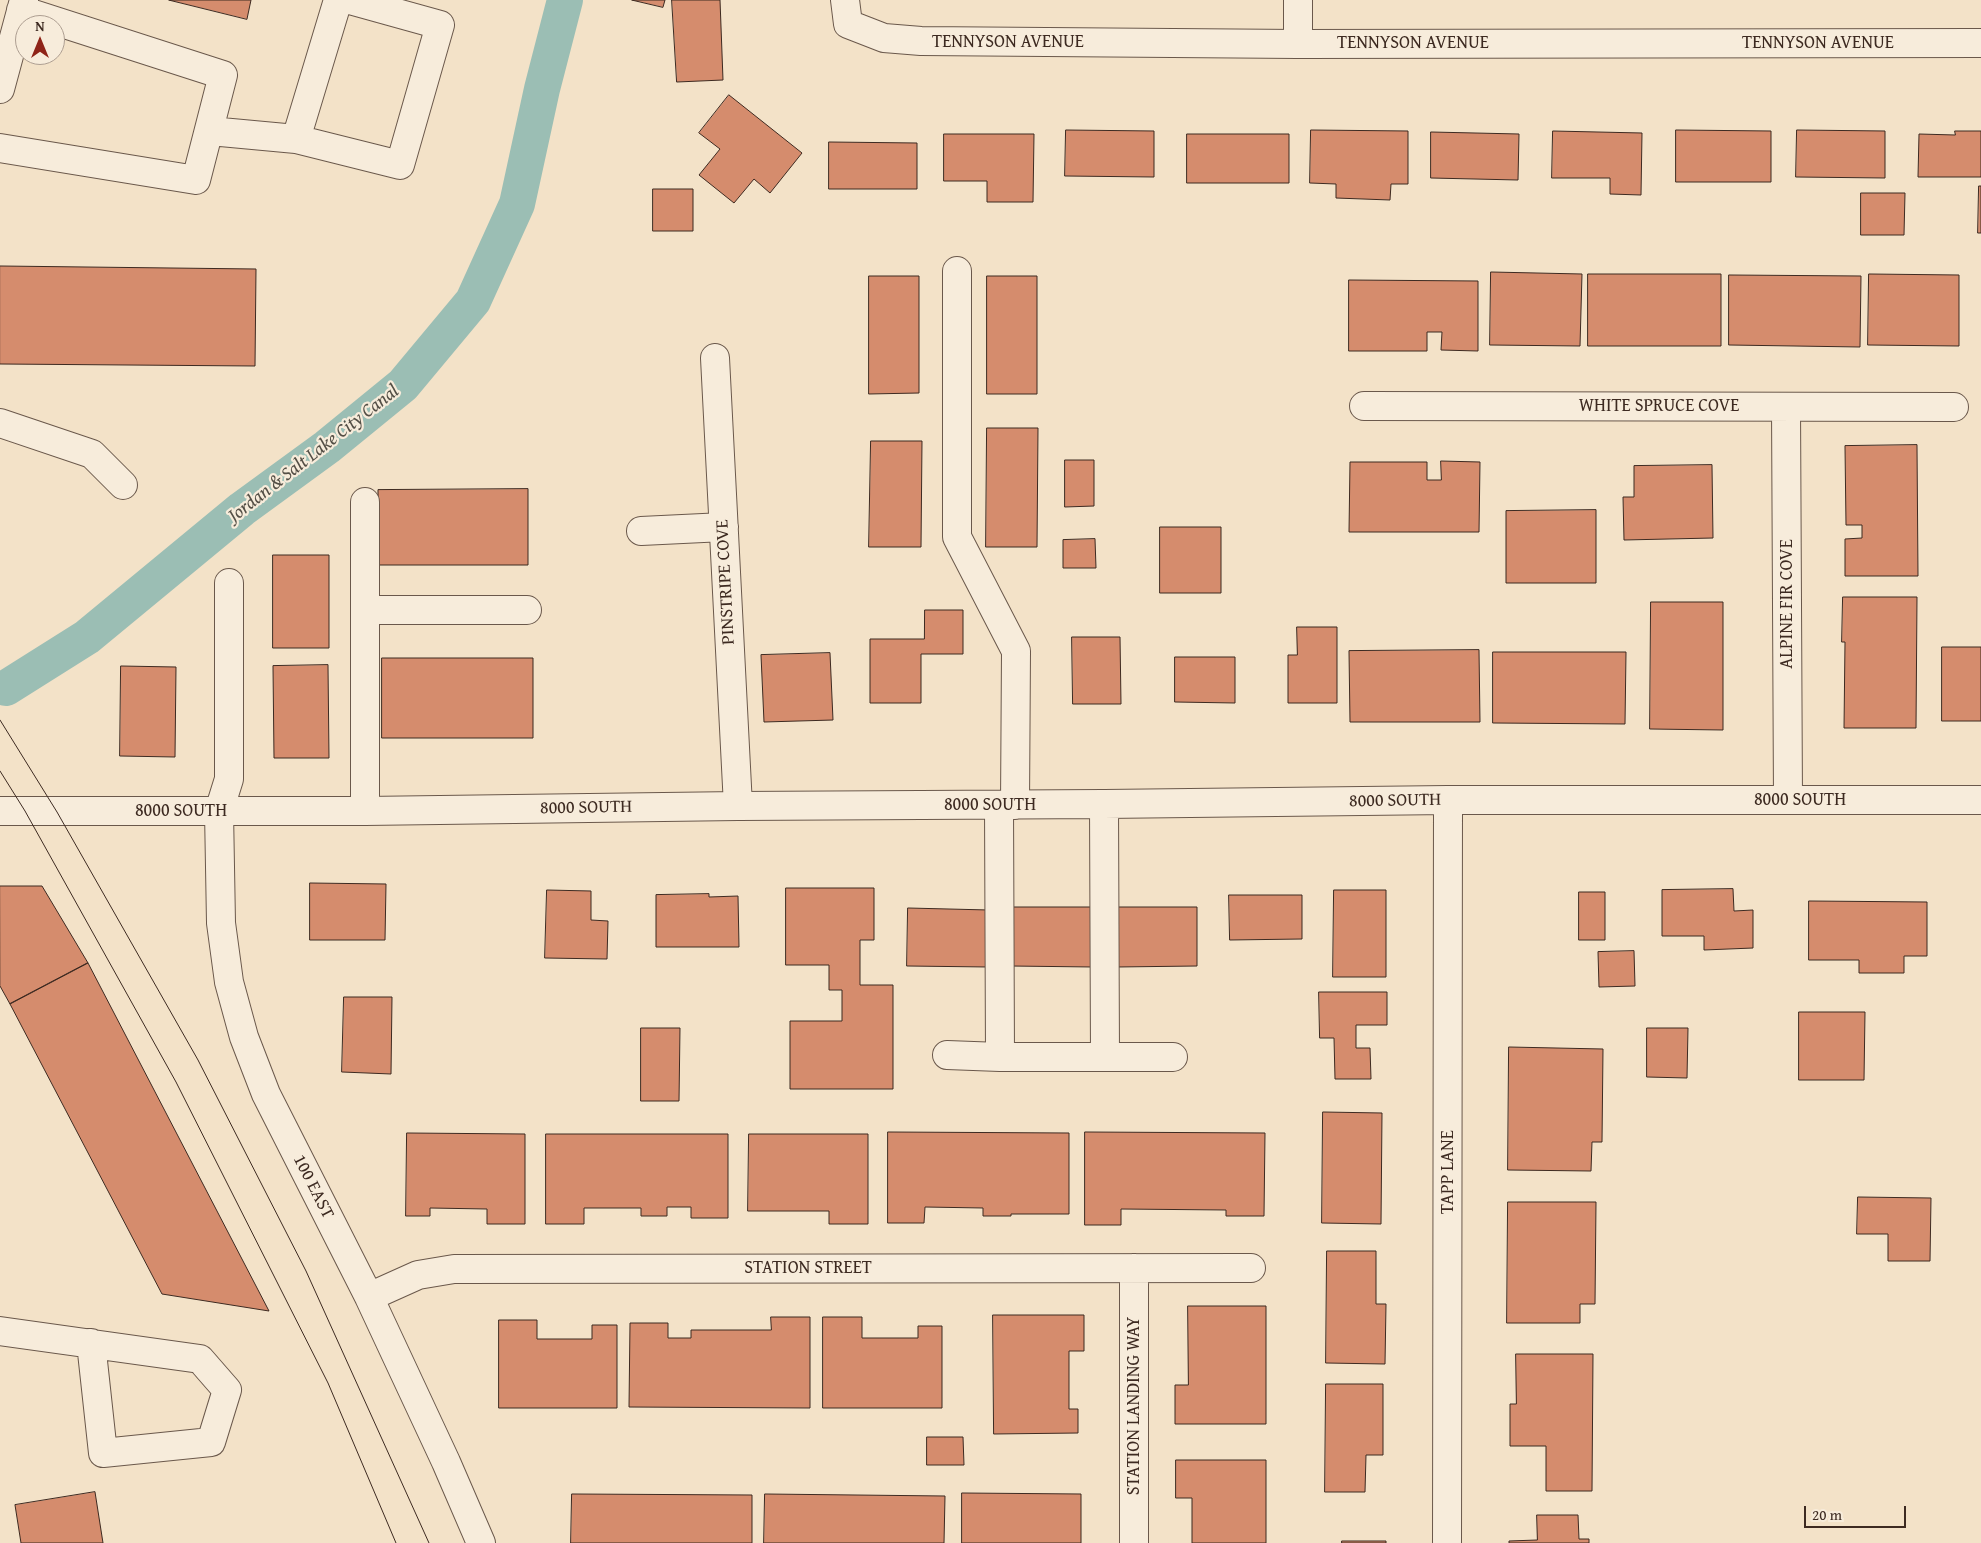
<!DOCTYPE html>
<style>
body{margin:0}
#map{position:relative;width:1981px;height:1543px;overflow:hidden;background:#f3e2c8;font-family:"Gentium Book Plus",serif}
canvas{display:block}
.north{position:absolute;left:15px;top:15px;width:50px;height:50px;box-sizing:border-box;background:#f7ecdb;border:1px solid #ad9e91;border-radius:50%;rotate:0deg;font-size:14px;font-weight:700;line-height:20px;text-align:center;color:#3d2a21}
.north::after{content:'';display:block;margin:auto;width:18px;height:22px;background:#8f2418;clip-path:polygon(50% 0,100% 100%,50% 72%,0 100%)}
.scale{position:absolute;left:1804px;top:1506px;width:102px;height:22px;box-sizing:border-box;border:2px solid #3d2a21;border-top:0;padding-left:6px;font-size:15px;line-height:18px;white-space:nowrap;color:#3d2a21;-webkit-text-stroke:4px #f7ecdb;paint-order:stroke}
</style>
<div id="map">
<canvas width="1981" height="1543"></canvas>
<div class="north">N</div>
<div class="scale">20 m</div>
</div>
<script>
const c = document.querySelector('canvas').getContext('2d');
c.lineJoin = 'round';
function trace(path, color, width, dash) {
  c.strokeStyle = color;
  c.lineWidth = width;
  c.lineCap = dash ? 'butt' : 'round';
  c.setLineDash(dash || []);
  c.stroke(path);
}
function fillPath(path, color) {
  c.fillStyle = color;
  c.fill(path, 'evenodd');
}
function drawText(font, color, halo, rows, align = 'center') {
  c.font = font + ' "Gentium Book Plus",serif';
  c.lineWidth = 4.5;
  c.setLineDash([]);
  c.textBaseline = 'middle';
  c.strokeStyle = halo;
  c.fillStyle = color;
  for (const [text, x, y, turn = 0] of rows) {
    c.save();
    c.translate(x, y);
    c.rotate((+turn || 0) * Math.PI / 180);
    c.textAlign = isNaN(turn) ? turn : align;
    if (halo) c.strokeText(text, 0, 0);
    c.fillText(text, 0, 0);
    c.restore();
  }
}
trace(new Path2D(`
 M6 688 87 637 242 509 327 447 403 385 473 301 517 204 542 89 565 0`), '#9bbeb4', 36);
const building = new Path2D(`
 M169 0H251L247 19Z
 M632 0H665L663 7Z
 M672 0H720L723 80 677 82Z
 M729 95 802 153 770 193 754 179 734 203 699 175 720 149 699 133Z
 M1066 130 1154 131V177L1065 176Z
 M1311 130 1408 131V184H1391L1390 200 1336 198V184L1310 183Z
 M1676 130 1771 131V182H1676Z
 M1797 130 1885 131V178L1796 177Z
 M1553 131 1642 133 1641 195 1610 194V178H1552Z
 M1955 131H1981V177H1918L1919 134 1955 135Z
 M1431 132 1519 134 1518 180 1431 178Z
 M944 134H1034L1033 202H987V181H944Z
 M1187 134H1289V183H1187Z
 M829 142 917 143V189H829Z
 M1979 186H1981V233H1978Z
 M653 189H693V231H653Z
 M1861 193H1905L1904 235H1861Z
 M0 266 256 269 255 366 0 364Z
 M1491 272 1582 274 1580 346 1490 345Z
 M1588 274H1721V346H1588Z
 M1869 274 1959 275V346L1868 345Z
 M1729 275 1861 276 1860 347 1729 345Z
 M869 276H919V393L869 394Z
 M987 276H1037V394H987Z
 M1349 280 1478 281V351L1441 350 1442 332H1427V351H1349Z
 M987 428H1038L1037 547H986Z
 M871 441H922L921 547H869Z
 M1917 445 1918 576H1845V539L1862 538V525H1846L1845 446Z
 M1065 460H1094V506L1065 507Z
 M1441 461 1480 462 1479 532H1349L1350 462H1427V480H1441Z
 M1712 465 1713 538 1624 540 1623 497H1634V466Z
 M528 489V565H378V490Z
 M1596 510V583H1506V511Z
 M1160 527H1221V593H1160Z
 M1095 539 1096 568H1063V540Z
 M273 555H329V648H273Z
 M1843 597H1917L1916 728H1844L1845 642H1842Z
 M1651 602H1723V730L1650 729Z
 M925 610H963V654H921V703H870V639H924Z
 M1297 627H1337V703H1288V655H1297Z
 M1072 637H1120L1121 704H1073Z
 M1942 647H1981V721H1942Z
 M1479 650 1480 722H1350L1349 651Z
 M1493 652H1626L1625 724 1493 723Z
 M830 653 833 720 764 722 761 655Z
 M1175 657H1235V703L1175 702Z
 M382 658H533V738H382Z
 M328 665 329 758H274L273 666Z
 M121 666 176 667 175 757 120 756Z
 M310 883 386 884 385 940H310Z
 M0 886H42L88 963 10 1004 0 986Z
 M786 888H874V940H860V985H893V1089H790V1021H842V990H829V965H786Z
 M1733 889 1734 911 1753 910V948L1704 950V936H1662V890Z
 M547 890 591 891V920L608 921 607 959 545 958Z
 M1334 890H1386V977H1333Z
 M1579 892H1605V940H1579Z
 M709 894V897L738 896 739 947H656V895Z
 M1229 895H1302V939L1230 940Z
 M1809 901 1927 902V956H1904V973H1859V960H1809Z
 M1011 907H1093V967L1010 966Z
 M1117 907H1197V966L1117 967Z
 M908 908 989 910 988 967 907 966Z
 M1634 951 1635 986 1599 987 1598 952Z
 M88 963 269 1311 162 1294 10 1004Z
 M1319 992H1387V1025H1356V1048H1370L1371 1079H1335L1334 1038H1320Z
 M344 997H392L391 1074 342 1072Z
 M1799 1012H1865L1864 1080H1799Z
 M641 1028H680L679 1101H641Z
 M1647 1028H1688L1687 1078 1647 1077Z
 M1509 1047 1603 1049 1602 1142H1592L1591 1171 1508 1170Z
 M1323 1112 1382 1113 1381 1224 1322 1223Z
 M888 1132 1069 1133V1214H1011V1216H983V1208L925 1207 924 1223H888Z
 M1085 1132 1265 1133 1264 1216H1226V1210L1121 1209V1225H1085Z
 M407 1133 525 1134V1224H487V1209L430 1208V1216H406Z
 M546 1134H728V1218H691V1207H667V1216H641V1208H584V1224H546Z
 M749 1134H868V1224H829V1211H748Z
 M1858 1197 1931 1198 1930 1261H1888V1234H1857Z
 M1508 1202H1596L1595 1304H1580V1323H1507Z
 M1327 1251H1376V1304H1386L1385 1364 1326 1363Z
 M1188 1306H1266V1424H1175V1385H1188Z
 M993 1315H1084V1351H1069V1409H1078V1433L994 1434Z
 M771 1317H810V1408L629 1407 630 1323H668V1338H691V1330H771Z
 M823 1317H862V1338H918V1326H942V1408H823Z
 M499 1320H537V1339H592V1325H617V1408H499Z
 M1516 1354H1593L1592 1491H1546V1446H1510V1404H1516Z
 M1326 1384H1383V1455H1366L1365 1492H1325Z
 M927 1437H963L964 1465H927Z
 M1176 1460H1266V1543H1192V1498H1176Z
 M95 1492 103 1543H21L15 1505Z
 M962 1493 1081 1494V1543H962Z
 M572 1494 752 1495V1543H571Z
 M765 1494 945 1496 944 1543H764Z
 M1537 1515H1578L1579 1539H1589V1543H1509V1541L1537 1540Z
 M1342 1541H1386V1543H1342Z`);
fillPath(building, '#d58c6d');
trace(building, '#3d2a21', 1);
const minor = new Path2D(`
 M845 0 848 24 884 38 921 41 1298 44 1981 43
 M1298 0V44
 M0 89 24 0
 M210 131 296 139 400 165 440 25 350 0
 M296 139 338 0
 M0 148 196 180 223 75 21 10
 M957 271V537L1016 651 1015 805
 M715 358 738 806
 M1364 406 1954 407
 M1786 407 1788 800
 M0 423 92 454 123 485
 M365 502V811
 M641 531 724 527
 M229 583V779L219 811 221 923 229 982 244 1037 266 1094 369 1297 446 1462 481 1543
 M365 610H527
 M999 805 1000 1057H1105L1104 804
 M0 811H365L738 806 1104 804 1448 800H1981
 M947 1055 1000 1057
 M1105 1057H1173
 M1134 1268V1543
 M369 1297 418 1275 454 1269 1251 1268
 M0 1331 200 1359 227 1390 211 1442 103 1453 91 1343
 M1447 1543 1448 800`);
trace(minor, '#6a584b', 30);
trace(minor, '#f7ecdb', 28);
trace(new Path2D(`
 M0 720 57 812 198 1060 306 1271 429 1543
 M0 771 25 811 176 1082 328 1383 396 1543`), '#3d2a21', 1);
drawText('18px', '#3d2a21', '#f7ecdb', [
 ["TENNYSON AVENUE",1008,42],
 ["TENNYSON AVENUE",1413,43],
 ["TENNYSON AVENUE",1818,43],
 ["WHITE SPRUCE COVE",1659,406],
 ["PINSTRIPE COVE",726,582,-93],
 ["ALPINE FIR COVE",1787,604,-90],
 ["8000 SOUTH",1800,800],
 ["8000 SOUTH",1395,801,-1],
 ["8000 SOUTH",990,805],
 ["8000 SOUTH",586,808,-1],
 ["8000 SOUTH",181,811],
 ["TAPP LANE",1448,1172,-90],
 ["100 EAST",313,1187,63],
 ["STATION STREET",808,1268],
 ["STATION LANDING WAY",1134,1406,-90]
]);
drawText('italic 19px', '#544f46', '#f7ecdb', [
 ["Jordan & Salt Lake City Canal",314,454,-38]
]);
</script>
